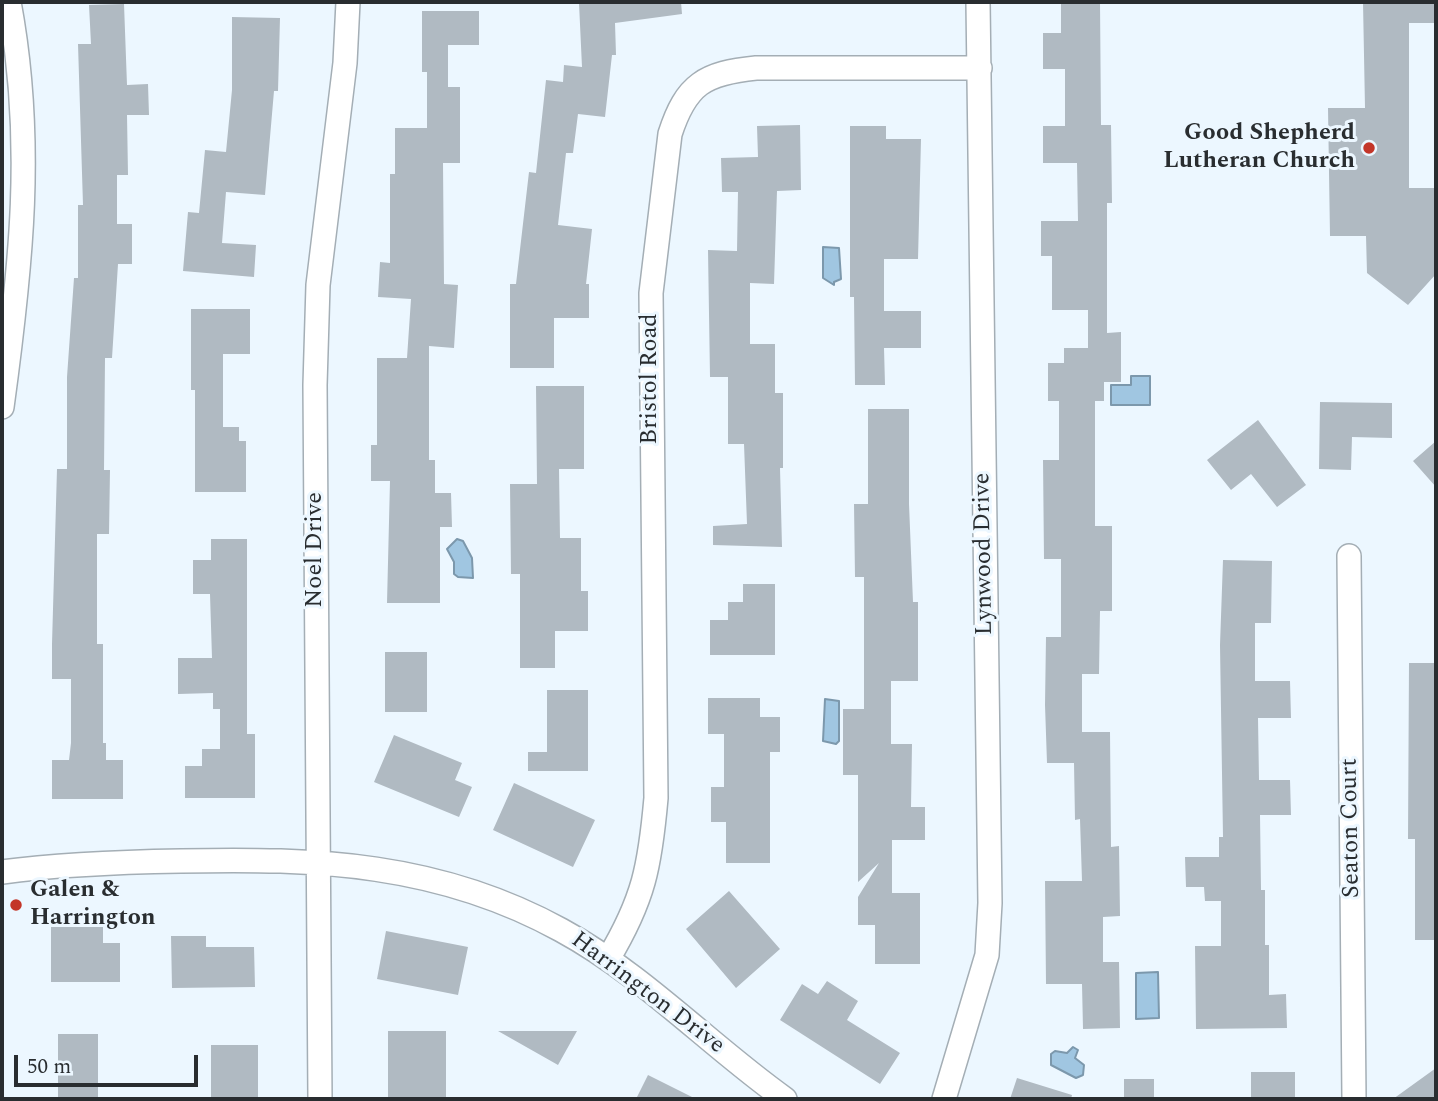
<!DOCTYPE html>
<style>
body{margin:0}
#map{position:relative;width:1438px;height:1101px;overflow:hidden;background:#ecf7ff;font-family:Spectral,serif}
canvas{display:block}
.frame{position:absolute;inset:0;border:4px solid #292d30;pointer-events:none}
.scale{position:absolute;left:14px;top:1055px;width:184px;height:32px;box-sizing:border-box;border:4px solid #292d30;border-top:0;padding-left:9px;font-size:21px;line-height:24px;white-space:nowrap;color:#292d30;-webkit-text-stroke:5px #ecf7ff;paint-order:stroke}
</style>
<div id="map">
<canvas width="1438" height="1101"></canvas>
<div class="frame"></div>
<div class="scale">50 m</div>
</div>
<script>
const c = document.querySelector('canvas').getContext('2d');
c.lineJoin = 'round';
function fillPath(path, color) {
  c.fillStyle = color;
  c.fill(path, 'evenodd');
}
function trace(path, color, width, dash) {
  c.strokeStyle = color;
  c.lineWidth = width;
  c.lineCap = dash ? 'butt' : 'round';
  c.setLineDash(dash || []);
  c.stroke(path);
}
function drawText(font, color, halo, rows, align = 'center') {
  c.font = font + ' Spectral,serif';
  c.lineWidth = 6;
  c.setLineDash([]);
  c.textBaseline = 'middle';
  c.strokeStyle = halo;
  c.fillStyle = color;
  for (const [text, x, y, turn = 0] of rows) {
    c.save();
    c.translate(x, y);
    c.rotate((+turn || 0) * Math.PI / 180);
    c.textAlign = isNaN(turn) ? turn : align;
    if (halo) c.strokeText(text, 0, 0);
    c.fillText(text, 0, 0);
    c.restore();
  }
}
const water = new Path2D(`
 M823 247 839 248 841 279 834 282V285L823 278Z
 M1131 376H1150V405H1111V385H1131Z
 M457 539 463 541 472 558 473 578 458 577 454 574V562L447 549Z
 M825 699 839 701V741L836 744 823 741Z
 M1158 972 1159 1018 1136 1019V973Z
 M1073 1047 1078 1050 1075 1058 1084 1065 1083 1075 1076 1078 1051 1065V1054L1055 1051 1067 1053Z`);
fillPath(water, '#a0c6e1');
trace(water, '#7c98ac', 2);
fillPath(new Path2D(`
 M681 2 682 14 615 23 616 55H612L605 117 578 114 573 153H566L558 225 592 229 586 284H589V318H554V368H510V284H516L529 172 536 173 546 80 563 82 564 65 582 67 579 3Z
 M1061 2H1100L1101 125H1111L1112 203H1107V333L1121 332V382H1104V401H1095V526H1112V611H1100L1099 674H1082V732H1110L1111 847 1119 846 1120 916 1103 917V962H1119L1120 1028 1083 1029 1082 984H1046L1045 881H1082L1080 819 1075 820 1074 763H1047L1045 705 1046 637H1061V559H1044L1043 460H1059V401H1048V363H1064V348H1088V310H1052V256H1041V221H1078L1077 163H1043V126H1065V69H1043V33H1061Z
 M1363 2H1436V23H1409V188H1436V274L1408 305 1367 273 1366 236H1330L1328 108H1365Z
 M124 4 127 85 148 84 149 115H127L128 175H117V224H132V264H118L112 358H105L104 470H110L109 534H97V644H103V743H106V760H123V799H52V760H69L71 743V679H52V644L57 469H67V377L74 278H78V205H83L78 44H91L89 5Z
 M422 11H479V45H448V87H460V163H443L444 284 458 285 454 348 429 346V460H435V493H451L452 527H440V603H387L390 481H371V445H377V358H407L411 299 378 297 380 262 390 263V174H395V128H427V72H422Z
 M232 17 280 18 278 91H274L265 195 226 192 222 243 256 245 254 277 183 271 188 212 199 213 205 150 226 152 232 90Z
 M800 125 801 190 777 191 774 284 750 283V344H775V393H783V468H780L782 547 713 545V526L747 524 744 444H728V377H710L708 250 737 251 738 192H722L721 158 758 157 757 126Z
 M850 126H886V139H921L918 259H884V311H921V348H884L885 385H855L854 297H850Z
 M191 309H250V354H223V427H239V441H246V492H195V390H191Z
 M536 386H584V469H559L560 538H581V591H588V631H555V668H520V574H511L510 484H537Z
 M1320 402 1392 403V438L1352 437 1351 470 1319 469Z
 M868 409H909V504L913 602H918V681H891V744H912L911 807H925V840H892V893H920V964H875V925H858V897L879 863 858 882V775H843V709H864V577H855L854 504H868Z
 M1258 420 1306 485 1277 507 1251 474 1231 490 1207 460Z
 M1436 441V487L1413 461Z
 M211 539H247V734H255V798H185V766H202V749H220V709H213V693L178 694V658H212L210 594H193V560H211Z
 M1223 560 1272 561 1271 623H1255V681H1290L1291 718H1258L1259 780H1290L1291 815H1260L1261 890H1265V945H1269V995L1286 994 1287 1028 1196 1029 1195 946H1221V901H1205L1204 887H1186L1185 857H1219V837H1223L1220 645Z
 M743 584H775V655H710V620H728V602H743Z
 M385 652H427V712H385Z
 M1409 663H1436V940H1415V839H1408Z
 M547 690H588V771H528V752H547Z
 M708 698H760V717H780V752H770V863H726V822H711V787H724V734H708Z
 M394 735 462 763 455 780 472 787 459 817 374 782Z
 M514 783 595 820 573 867 493 830Z
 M729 891 780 949 736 988 686 929Z
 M51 927H103V943H120V982H51Z
 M386 931 468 947 458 995 377 979Z
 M171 936H206V947H254L255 987 172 988Z
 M827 981 858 1001 847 1020 900 1053 880 1084 780 1020 802 984 818 994Z
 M388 1031H446V1099H388Z
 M498 1031H577L558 1065Z
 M58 1034H98V1099H58Z
 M211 1045H258V1099H211Z
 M1436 1068V1099H1393Z
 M1251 1072H1295V1099H1251Z
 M648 1075 696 1099H636Z
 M1017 1078 1072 1095 1071 1099H1010Z
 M1124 1079H1154V1099H1124Z`), '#b0bac2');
const street = new Path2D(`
 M2 407C21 268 35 141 9 2
 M1349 556 1354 1099
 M2 872C61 864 121 862 181 861 317 858 439 863 561 930 644 975 709 1045 785 1099
 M608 959C644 899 650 866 656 798L651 293 670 134C686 84 705 73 756 68H980
 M320 1099 315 385 318 285 345 63 348 2
 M944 1099 987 955 990 903 978 2`);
trace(street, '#a4aeb5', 26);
trace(street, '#fff', 23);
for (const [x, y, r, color] of [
 [1369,148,7,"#c33629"],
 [16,905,7,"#c33629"]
]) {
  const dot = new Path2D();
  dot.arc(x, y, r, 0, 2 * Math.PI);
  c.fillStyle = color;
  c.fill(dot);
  trace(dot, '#ecf7ff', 2.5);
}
drawText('bold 24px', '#292d30', '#ecf7ff', [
 ["Good Shepherd",1355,134],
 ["Lutheran Church",1355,162],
 ["Galen &",30,891,"left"],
 ["Harrington",30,919,"left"]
], 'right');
drawText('24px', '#292d30', '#ecf7ff', [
 ["Bristol Road",651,379,-90],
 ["Noel Drive",316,550,-90],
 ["Lynwood Drive",985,554,-91],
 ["Seaton Court",1352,828,-91],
 ["Harrington Drive",647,994,37]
]);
</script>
